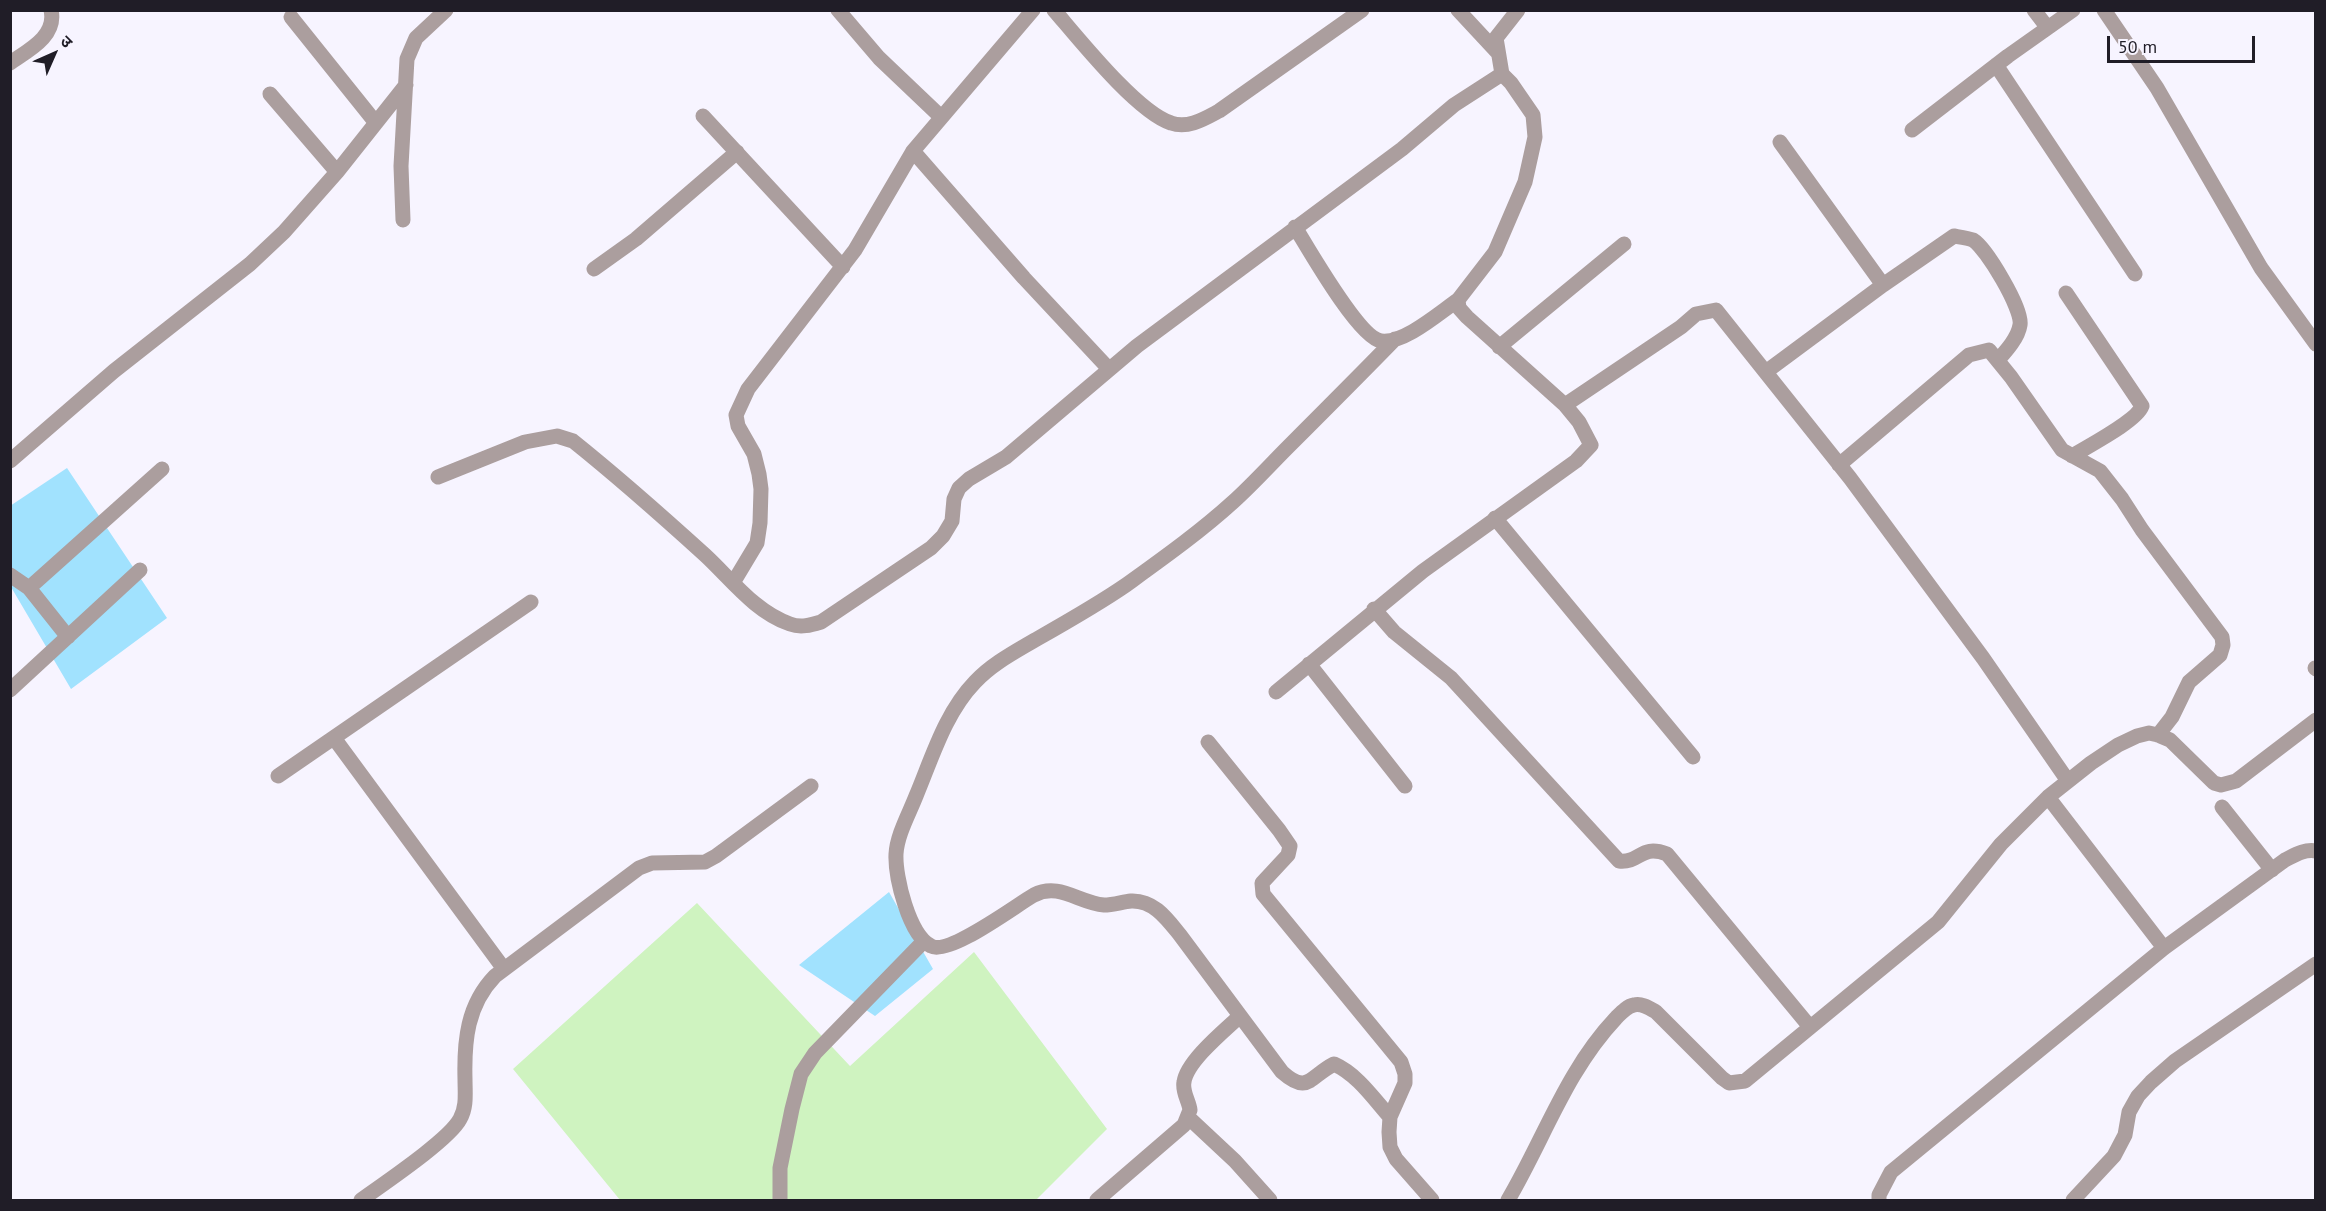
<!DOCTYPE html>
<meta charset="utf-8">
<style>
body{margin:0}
#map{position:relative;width:2326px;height:1211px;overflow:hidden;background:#f7f4ff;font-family:"PT Sans","Noto Sans Devanagari",sans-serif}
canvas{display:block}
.frame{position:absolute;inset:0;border:12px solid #201d27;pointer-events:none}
.north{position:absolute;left:24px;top:24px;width:60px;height:60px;-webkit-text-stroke:4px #f7f4ff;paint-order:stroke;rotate:45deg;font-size:16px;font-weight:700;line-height:24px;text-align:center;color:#201d27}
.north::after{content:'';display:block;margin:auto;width:21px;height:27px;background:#201d27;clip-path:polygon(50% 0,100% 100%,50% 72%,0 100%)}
.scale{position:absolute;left:2107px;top:36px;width:148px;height:27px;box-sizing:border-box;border:3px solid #201d27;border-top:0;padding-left:8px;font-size:18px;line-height:21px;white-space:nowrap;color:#201d27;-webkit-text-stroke:4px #f7f4ff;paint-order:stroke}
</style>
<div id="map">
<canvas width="2326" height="1211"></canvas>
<div class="frame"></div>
<div class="north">उ</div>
<div class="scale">50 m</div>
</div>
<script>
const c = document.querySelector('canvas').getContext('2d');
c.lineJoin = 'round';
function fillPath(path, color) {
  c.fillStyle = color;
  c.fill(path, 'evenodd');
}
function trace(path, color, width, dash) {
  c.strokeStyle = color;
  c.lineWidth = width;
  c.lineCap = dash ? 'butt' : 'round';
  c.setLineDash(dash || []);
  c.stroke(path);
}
fillPath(new Path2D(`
 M697 903 850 1066 974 952 1107 1129 1036 1200H620L513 1069Z`), '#cff3c0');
fillPath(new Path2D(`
 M67 468 167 618 71 689 11 587 10 506Z
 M889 892 933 969 875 1016 799 965Z`), '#a1e2fe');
trace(new Path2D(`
 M838 10 879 58 941 117
 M1054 10C1079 39 1137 112 1171 123 1188 129 1204 119 1219 111L1362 10
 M1458 10 1498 53
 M2034 10 2047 27
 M2104 10 2157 88 2261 268 2316 344
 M291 17 376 123
 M10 63C29 50 57 36 51 10
 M1996 65 2135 274
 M270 94 337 172
 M703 116 843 267
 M1912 130 2008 56 2073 10
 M1780 142 1883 285
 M913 151 1024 278 1109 369
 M403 220 401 166 407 59 416 38 446 10
 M1295 227C1308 248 1359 338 1381 341 1404 344 1439 313 1458 300
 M594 269 636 239 737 152
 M2066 293 2142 406C2137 421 2088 446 2072 456
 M1499 347 1624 244
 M1767 371 1883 285 1954 236C1960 237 1968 238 1973 240 1986 248 2023 309 2020 325 2018 338 2006 351 1998 360
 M1565 405 1681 327 1696 314 1716 310 1850 478 1983 658 2068 781
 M10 461 114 371 250 264 284 232 337 172 406 85
 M1839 465 1969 355 1989 350 2011 377 2062 450 2100 471 2122 499 2142 530 2222 637 2223 645 2220 655 2189 682 2172 717 2158 735
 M438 477 525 442 557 436 573 441C618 477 662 516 705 555 731 579 755 612 790 624 801 628 811 625 821 622L931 548 943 536 952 521 954 499 959 488 969 479 1006 457 1137 346 1402 149 1454 105 1502 74
 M1495 518 1693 757
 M10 575 29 588 68 637
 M733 583 757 543 760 523 761 489 759 474 754 454 738 426 736 415 748 389 855 250 913 151 1033 10
 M29 588 162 469
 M1374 609 1394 632 1451 678 1619 861C1641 863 1640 844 1667 854L1810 1027
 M1309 664 1405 786
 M2315 668 2316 669
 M10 690 140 570
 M1276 692 1423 571 1576 461 1591 445 1579 422 1565 405 1467 317 1459 308 1458 300 1495 252 1525 182 1535 137 1533 115 1511 83 1502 74 1496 38 1518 10
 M334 738 504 969
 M1208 742 1279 830 1290 846 1288 855 1262 883 1263 894 1401 1062 1405 1074V1083L1390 1117 1389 1132 1390 1147 1396 1159 1432 1200
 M278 776 531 602
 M2048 797 2164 948
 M2222 807 2272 870
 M1390 1117C1374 1099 1357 1074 1334 1064 1309 1077 1308 1095 1282 1072L1180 935C1167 919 1154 900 1131 901 1122 902 1113 905 1104 905 1079 903 1059 882 1034 895 1016 905 949 956 931 946 909 935 895 877 896 854 897 835 909 814 916 796 932 758 945 713 975 682 992 664 1013 653 1035 640 1065 623 1097 605 1126 585 1162 559 1200 532 1233 502 1252 485 1270 465 1288 447 1324 411 1360 375 1395 339
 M1189 1118 1235 1161 1270 1200
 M361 1200C383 1184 449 1140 460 1119 467 1107 465 1093 465 1079 464 1041 467 1005 495 976L639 868 652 863 705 862 716 856 811 786
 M780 1200V1168L792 1109 801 1074 815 1053 924 941
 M1097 1200 1184 1125 1190 1110C1189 1101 1182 1092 1184 1082 1187 1061 1224 1031 1240 1016
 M1508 1200C1544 1139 1566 1071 1616 1018 1621 1013 1627 1006 1634 1005 1642 1003 1649 1008 1656 1012L1722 1078 1729 1083 1745 1081 1938 922 2001 844 2048 797 2091 763 2118 745 2137 736 2149 733 2158 735 2170 740 2214 783 2221 785 2236 781 2316 720
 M1879 1200V1195L1891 1172 2164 948 2285 860C2295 855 2304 849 2316 851
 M2073 1200 2114 1156 2125 1135 2129 1112 2138 1096 2151 1082 2175 1061 2316 964`), '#ab9e9e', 15);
</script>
